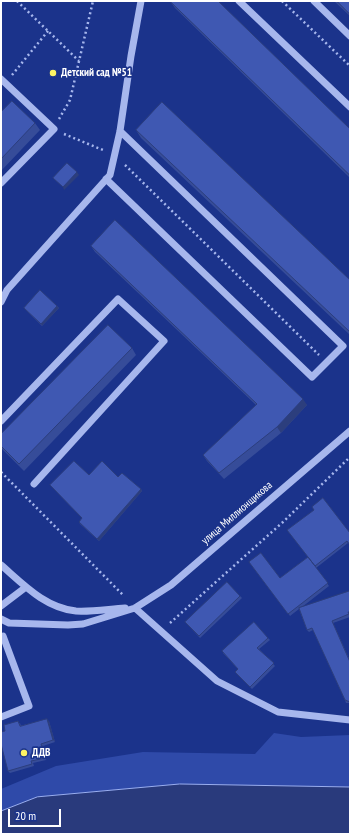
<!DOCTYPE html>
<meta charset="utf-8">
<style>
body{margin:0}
#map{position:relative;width:351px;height:835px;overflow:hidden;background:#1b338b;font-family:"PT Sans Narrow",sans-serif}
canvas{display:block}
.frame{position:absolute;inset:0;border:2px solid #fff;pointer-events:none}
.scale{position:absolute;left:8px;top:809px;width:53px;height:18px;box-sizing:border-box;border:2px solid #fff;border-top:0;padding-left:5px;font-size:12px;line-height:14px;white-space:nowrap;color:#fff;-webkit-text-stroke:3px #1b338b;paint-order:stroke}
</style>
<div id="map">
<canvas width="351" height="835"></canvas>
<div class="frame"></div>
<div class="scale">20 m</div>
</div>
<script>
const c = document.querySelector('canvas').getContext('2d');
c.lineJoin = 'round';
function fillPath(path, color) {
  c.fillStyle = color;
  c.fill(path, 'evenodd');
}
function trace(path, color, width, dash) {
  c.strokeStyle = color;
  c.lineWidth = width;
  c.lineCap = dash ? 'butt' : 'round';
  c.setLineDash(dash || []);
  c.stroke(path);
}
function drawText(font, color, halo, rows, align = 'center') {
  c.font = font + ' "PT Sans Narrow",sans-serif';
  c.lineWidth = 3.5;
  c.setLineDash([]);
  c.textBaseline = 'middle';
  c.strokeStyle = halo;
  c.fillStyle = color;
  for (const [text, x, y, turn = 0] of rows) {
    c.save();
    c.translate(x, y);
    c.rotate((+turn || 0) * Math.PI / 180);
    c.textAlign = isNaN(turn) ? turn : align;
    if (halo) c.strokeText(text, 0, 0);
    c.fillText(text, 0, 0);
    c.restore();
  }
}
fillPath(new Path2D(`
 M274 733 301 737 350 735V787L180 784 37 797 1 811V789L56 766 143 752 255 754Z`), '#2f4aa9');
const water = new Path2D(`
 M180 784 350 787V834H1V811L37 797Z`);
fillPath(water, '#293a7c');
trace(water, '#9aaeef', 1);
trace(new Path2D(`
 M17 1 79 61
 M282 1 350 66
 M12 75 48 31
 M59 119 70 100 93 1
 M64 134 103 150
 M125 165 319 355
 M1 472 123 595
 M170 623 283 522 350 457`), '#a7b7ed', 2.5, [2, 3]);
trace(new Path2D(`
 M239 1 350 107
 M314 1 350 36
 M1 79 54 129 1 183
 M106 179 312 377 343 346 120 131
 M1 302 7 290 110 175 120 131 131 56 141 1
 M1 421 118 299 164 341 34 484
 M1 565C23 584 45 608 76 611 91 612 109 609 125 608
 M1 606 26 587
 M135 608 217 681 278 712 350 720
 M1 619 9 623 68 625 83 624 135 608 171 585 350 431
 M1 717 29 706 3 636`), '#a7b7ed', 7);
fillPath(new Path2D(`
 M170 1 350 129V178L175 8Z
 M334 1H350V16Z
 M1 112 35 123 40 130 1 171Z
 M136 130 350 280V335L141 138Z
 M91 246 307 405 281 433 224 479 207 461 203 455 256 405 95 252Z
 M57 306 59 308 42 326 24 308Z
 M132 348 136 355 24 471 1 448V434Z
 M89 475 118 477 141 489 142 491 99 541 80 524 79 522 82 518 50 485Z
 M323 498 348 543 316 568 309 558 329 586 302 607 350 591V617L333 623 350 661V703H346L345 700 313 630 309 632 307 630 299 609 290 616 249 562 280 578 308 557 314 510Z
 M240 596 242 598 200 638 185 622Z
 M268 638 270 640 259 649 275 666 252 689 235 672 238 669 223 653Z
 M49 721 55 742 43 746 46 760 33 763 34 766 10 773 8 771 5 731 20 723 21 726Z`), '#364c99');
fillPath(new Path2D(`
 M77 172 79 175 64 190 63 187Z
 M57 306 59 308 42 326 41 324Z
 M303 399 307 405 281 433 277 427Z
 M141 489 142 491 99 541 97 539Z
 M47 719 49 721 55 742 53 740Z
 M41 744 43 746 46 760 45 758Z`), '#2c3e7d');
const building = new Path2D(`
 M170 1H218L350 129V175Z
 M337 1H350V14Z
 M12 101 35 123 1 159V112Z
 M162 102 350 280V332L136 130Z
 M67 163 77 172 63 187 53 178Z
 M115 220 303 399 277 427 219 473 203 455 257 404 91 246Z
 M40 290 57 306 41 324 24 308Z
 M108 325 132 348 19 464 1 446V434Z
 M74 461 89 475 102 461 118 477 122 473 141 489 97 539 79 522 82 518 50 485Z
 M323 498 350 533V545L347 541 315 566 287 530 314 510 312 507Z
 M261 553 280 578 308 557 328 583 288 614 249 562Z
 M227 582 240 596 199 636 185 622Z
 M350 591V612H348L349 614 332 621 350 662V702L345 700 312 628 307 630 299 608Z
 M254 622 268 638 257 648 274 663 250 687 235 672 238 669 222 651Z
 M47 719 53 740 41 744 45 758 31 761 32 764 8 771 1 744V732L5 731 4 725 18 721 20 726Z`);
fillPath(building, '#3f58b2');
trace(building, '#2c3e7d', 1);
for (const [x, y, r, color] of [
 [53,73,4,"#fef464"],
 [24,753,4,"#fef464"]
]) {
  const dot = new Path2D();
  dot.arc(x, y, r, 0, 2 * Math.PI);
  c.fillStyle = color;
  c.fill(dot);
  trace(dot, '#1b338b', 1.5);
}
drawText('bold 11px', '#fff', '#1b338b', [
 ["Детский сад №51",61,73],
 ["ДДВ",32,753]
], 'left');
drawText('11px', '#fff', '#1b338b', [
 ["улица Миллионщикова",237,513,-41]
]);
</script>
